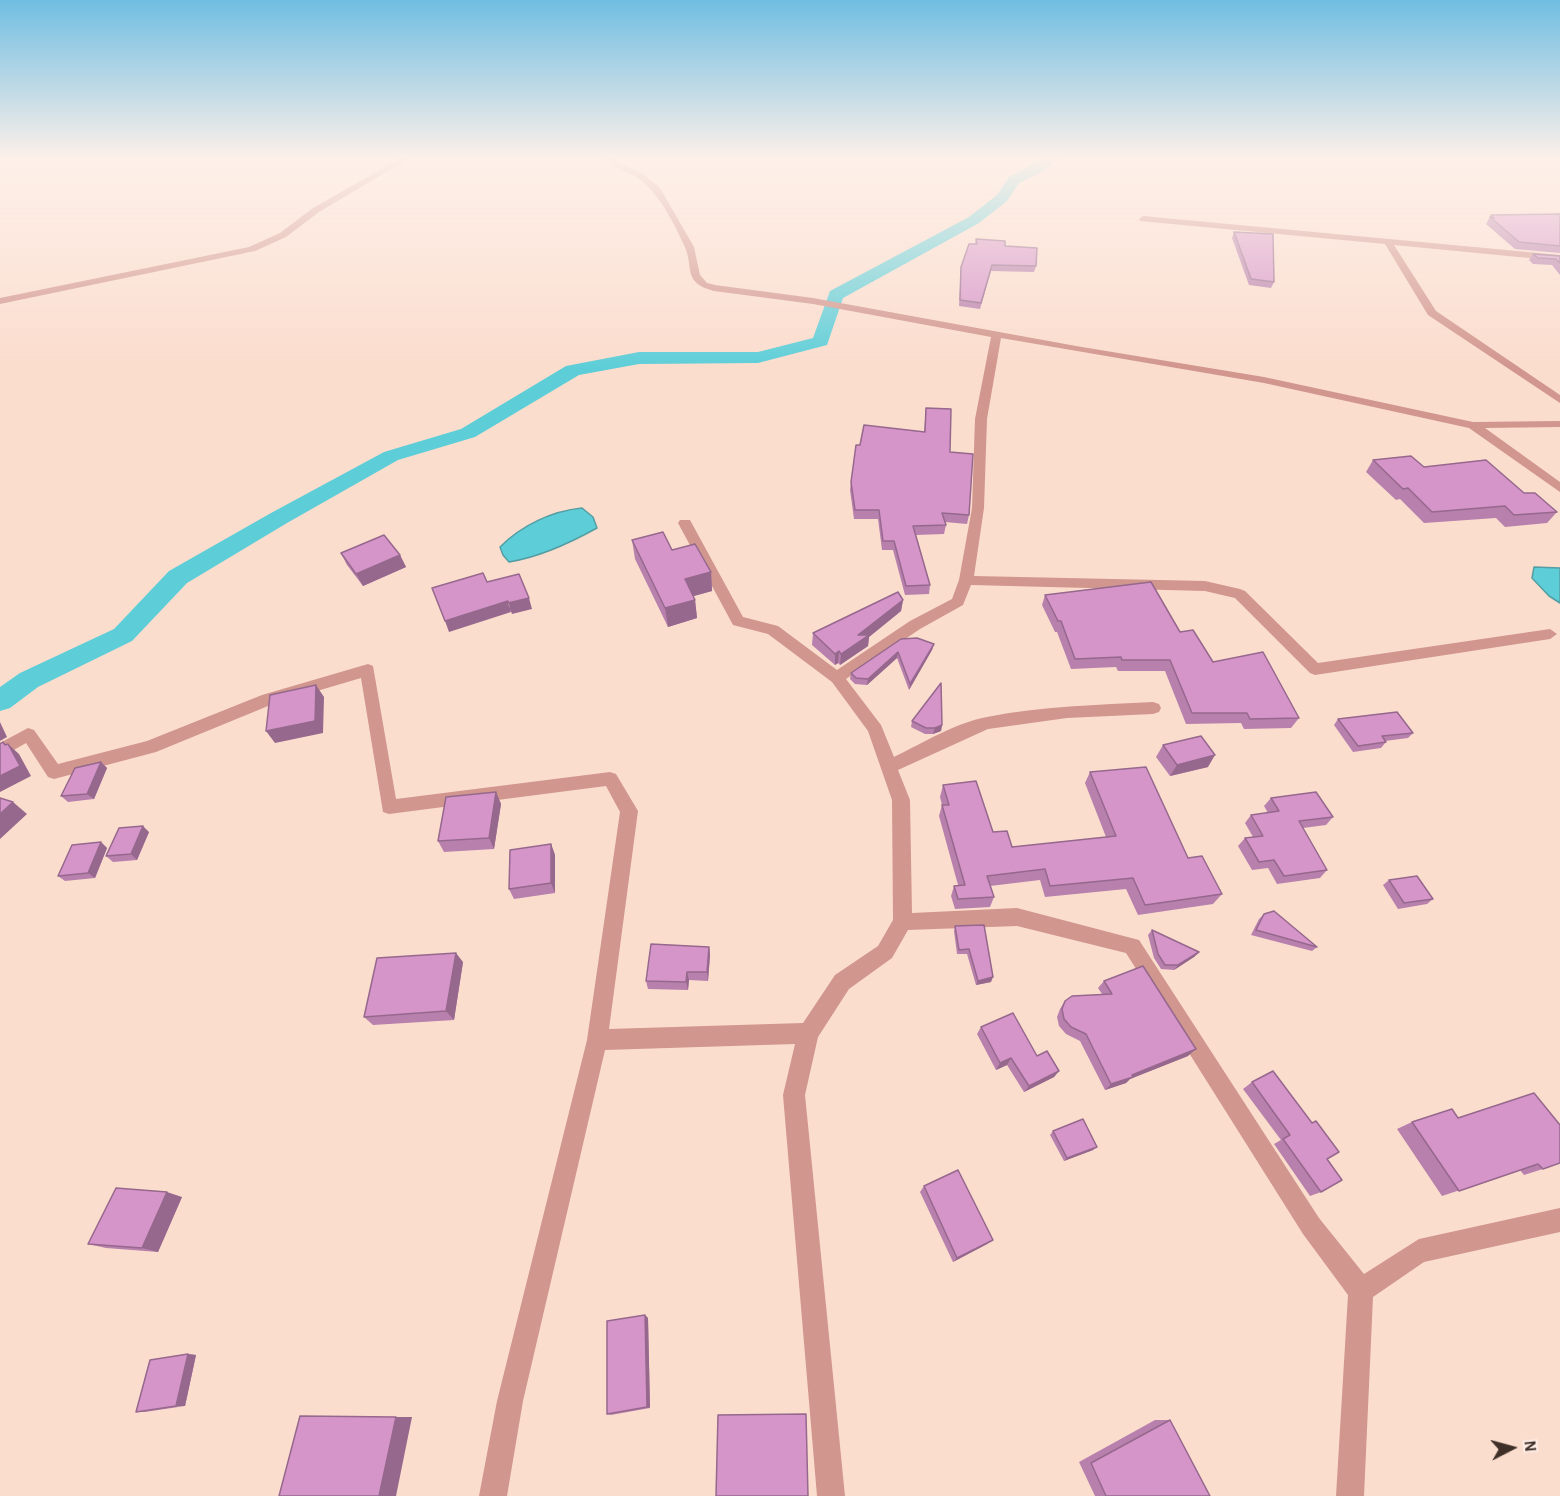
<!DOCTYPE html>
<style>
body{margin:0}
#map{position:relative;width:1560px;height:1496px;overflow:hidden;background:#fbddce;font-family:"Alegreya Sans",sans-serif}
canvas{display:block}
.north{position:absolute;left:1482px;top:1418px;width:60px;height:60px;-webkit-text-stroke:4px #fdede6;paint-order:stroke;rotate:84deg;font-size:16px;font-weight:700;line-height:24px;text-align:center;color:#3e2f28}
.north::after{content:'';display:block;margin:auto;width:21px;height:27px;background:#3e2f28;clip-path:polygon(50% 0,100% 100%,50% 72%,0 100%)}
</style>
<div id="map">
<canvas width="1560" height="1496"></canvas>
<div class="north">N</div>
</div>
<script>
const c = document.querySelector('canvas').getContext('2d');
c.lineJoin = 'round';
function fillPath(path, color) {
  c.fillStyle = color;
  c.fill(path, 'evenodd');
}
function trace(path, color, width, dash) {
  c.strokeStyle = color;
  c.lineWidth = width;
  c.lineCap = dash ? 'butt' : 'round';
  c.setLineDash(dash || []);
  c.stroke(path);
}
const water = new Path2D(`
 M582 508 593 517 597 528C570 543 540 557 509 562L503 555 500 547C522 525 552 511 582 508Z
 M1534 567 1560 568V603L1549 596 1532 578Z`);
fillPath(water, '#5dced8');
trace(water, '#549ea3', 1.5);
fillPath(new Path2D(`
 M1042 159H1057L1044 171 1019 183 1007 201 979 223 843 298 827 345 758 363 639 364 579 375 475 437 398 460 287 523 187 583 132 641 38 687 10 708 0 711V687L20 673 114 629 169 571 271 513 384 452 461 429 566 366 639 352H758L813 338 830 291 969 217 997 195 1009 177Z`), '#5dced8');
fillPath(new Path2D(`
 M399 159H408L319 212 286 237 255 251 0 304V298L249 247 280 233 313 208Z
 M603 159H612L643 174 660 188 694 247 700 275 707 283 715 285 813 298 1076 346 1264 377 1473 422 1560 421V427L1485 428 1560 482V492L1469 428 1264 383 1001 338 987 419 984 508 974 576 1205 581 1240 589 1245 591 1318 663 1550 629 1557 634 1550 639 1315 675 1310 673 1235 598 1205 591 971 585 963 605 920 629 846 679 881 725 894 757C923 743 955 723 987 717 1041 706 1098 705 1153 702L1159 704 1161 708 1159 712 1153 714 1067 718 988 729 898 770 910 800 912 913 1017 908 1139 940 1319 1218 1364 1274 1419 1239 1560 1208V1232L1424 1262 1373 1297 1364 1496H1336L1348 1295 1303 1234 1126 953 1017 926 908 930 892 958 849 989 818 1037 805 1095 845 1496H817L783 1095 795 1044 605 1050 523 1401 507 1496H479L497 1401 587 1040 620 812 606 786 389 814 383 812 361 678 273 704 156 752 54 779 48 777 26 743 0 758V743L28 728 34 730 58 764 147 741 262 695 368 664 373 666 396 799 610 772 616 774 638 811 609 1029 803 1023 835 975 878 946 893 920 892 800 868 731 832 682 768 634 733 625 678 523 680 520H690L743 617 778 626 837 670 910 621 952 599 959 580 972 508 975 419 991 337 813 304 714 291C681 282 695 268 684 245 673 221 658 191 636 177 625 171 613 167 603 159Z
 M1143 216 1560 255V261L1394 245 1436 311 1560 395V403L1428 315 1385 244 1140 221 1139 219Z`), '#d1968e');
fillPath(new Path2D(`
 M1560 214V253L1515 249 1486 224 1491 215Z
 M1234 232 1274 282 1271 288 1249 285 1232 238Z
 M976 239 1005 246 1036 266 1034 272 991 271 980 309 959 306 961 267 975 244Z
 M1533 254 1560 256V275L1552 265 1533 264 1529 260Z
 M926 408 950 452 969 515 967 524 945 522 946 525 944 534 916 535 930 585 929 594 905 595 893 550H882L878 519H854L850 490 851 482 860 445 924 432Z
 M1373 460 1424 467 1524 493 1557 512 1547 523 1505 527 1496 518 1424 523 1400 499 1396 500 1366 472Z
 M632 540 711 572 712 591 693 596 695 600 697 618 668 627 635 559Z
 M341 553 400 555 406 567 363 586 347 565Z
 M1045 595 1180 632 1213 662 1299 718 1291 728 1244 729 1241 723 1186 724 1165 671H1118L1116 667 1071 669 1057 632H1055L1042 605Z
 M903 600 901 611 869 637 868 646 840 665 838 663 835 665 812 645 813 633Z
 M901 639 934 644 932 650 909 690 897 658 867 685 855 684 850 679 851 673Z
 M1338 719 1413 733 1408 738 1385 741 1386 742 1381 748 1353 752 1334 725Z
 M912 721 942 725 941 731 933 734H925L911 727Z
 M1163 745 1208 767 1170 776 1156 757Z
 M101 762 107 768 94 799 68 802 61 796Z
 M1090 772 1188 858 1222 894 1213 904 1138 915 1126 889 1045 897 1040 880 990 886 994 897 990 907 955 909 951 896 954 886 958 885 939 816 942 805 940 797 943 785 993 832 1012 847 1106 837 1085 783Z
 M496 792 501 804 494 849 444 852 438 841Z
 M1271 798 1333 817 1326 825 1303 828 1327 870 1320 878 1277 884 1268 868 1252 870 1238 846 1245 838 1253 837 1245 823 1251 815 1268 813 1264 806Z
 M149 832 137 860 113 862 106 856Z
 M101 842 107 848 95 878 65 881 58 876Z
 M551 844 555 855V893L514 899 509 889Z
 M1389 880 1433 899 1427 904 1398 909 1383 885Z
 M1264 914 1317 947 1312 951 1251 935 1259 919Z
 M955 926 991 982 976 985 967 954H957L954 931Z
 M1152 930 1199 952 1194 957 1174 970 1161 969 1154 958 1148 935Z
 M709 947 710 955 708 981 689 980 688 990 648 989 646 981Z
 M463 962 454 1020 373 1025 364 1017Z
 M1104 981 1188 1056 1130 1079 1126 1083 1105 1090 1080 1041 1066 1034 1059 1026 1057 1017 1060 1009 1065 1001 1102 994 1098 988Z
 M981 1027 1037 1056 1059 1071 1054 1077 1024 1092 1007 1065 996 1070 977 1034Z
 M1252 1082 1327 1159 1321 1192 1310 1196 1274 1144 1281 1140 1243 1089Z
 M1534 1093 1543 1169 1524 1175 1520 1170 1442 1196 1397 1129 1412 1122 1458 1118Z
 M1053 1131 1093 1150 1064 1161 1050 1135Z
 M924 1186 987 1244 953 1262 920 1192Z
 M182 1197 158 1252 106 1248 88 1244Z
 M645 1315 648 1318 650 1408 611 1415 607 1414Z
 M188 1354 196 1355 185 1406 145 1412H136Z
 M1155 1420H1170L1210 1496H1095L1079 1462Z`), '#b880ad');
fillPath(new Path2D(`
 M400 555 406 567 363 586 356 574Z
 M711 572 712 591 687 598 685 579Z
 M529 598 532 609 512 614 508 603Z
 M695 600 697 618 668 627 665 608Z
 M903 600 901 611 869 637 868 646 840 665 841 654 858 635Z
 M508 601 511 612 449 632 445 621Z
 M934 644 932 650 909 690 910 684Z
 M839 651 838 663 835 665V654Z
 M898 652 897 658 867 685 868 679Z
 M316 685 324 697 323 733 275 743 266 731Z
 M0 722 7 737 0 741Z
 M942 725 941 731 933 734 935 728Z
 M3 742 10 748 8 744 19 754 31 776 0 792V776L5 745Z
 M1215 755 1208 767 1170 776 1177 765Z
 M101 762 107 768 94 799 87 794Z
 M496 792 501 804 494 849 489 838Z
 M13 802 27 814 0 839V814Z
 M143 826 149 832 137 860 131 854Z
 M101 842 107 848 95 878 88 873Z
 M551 844 555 855V893L551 883Z
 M709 947 710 955 708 981 707 972Z
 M1199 952 1194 957 1174 970 1178 965Z
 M456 953 463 962 454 1020 446 1011Z
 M687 972 689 980 688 990 686 982Z
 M993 977 991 982 976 985 978 981Z
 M1196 1049 1188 1056 1130 1079 1126 1083 1105 1090 1111 1084Z
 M1011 1058 1007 1065 996 1070 1000 1063Z
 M1059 1071 1054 1077 1024 1092 1029 1086Z
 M1097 1147 1093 1150 1064 1161 1067 1158Z
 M167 1192 182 1197 158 1252 142 1248Z
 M993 1240 987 1244 953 1262 957 1258Z
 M645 1315 648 1318 650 1408 647 1407Z
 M188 1354 196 1355 185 1406H176Z
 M396 1417H412L396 1496H379Z`), '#96688d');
const building = new Path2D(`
 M1560 214V246L1519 242 1490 217 1494 218 1491 215Z
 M1234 232 1273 234 1274 282 1251 279Z
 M976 239 1005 241V246L1037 248 1036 266 992 265 981 303 960 300 961 267 969 244H977Z
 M1533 254 1560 256V263L1556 259 1538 258Z
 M926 408 951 409 950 452 973 454 969 515 942 513 946 525 913 526 930 585 906 586 894 541H883L879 510H855L851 482 856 445H860L864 425 925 432Z
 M1411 456 1424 467 1486 460 1524 493H1535L1557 512 1514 515 1505 506 1432 512 1408 488 1403 489 1373 460Z
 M663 532 672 550 695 544 711 572 685 579 695 600 665 608 632 540Z
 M384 535 400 555 356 574 341 553Z
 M483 573 487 582 519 574 529 598 508 603V601L445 621 432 588Z
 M1151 582 1180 632 1193 630 1213 662 1263 652 1299 718 1250 719 1247 713H1192L1170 660H1122L1121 657 1075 659 1061 621H1058L1045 595Z
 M898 592 903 600 858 635H869L841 654 839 651 835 654 813 633Z
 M917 638 934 644 910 684 898 652 868 679 856 678 851 673 901 639Z
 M941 683 942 725 935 728H926L912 721Z
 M316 685 315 721 266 731 270 695Z
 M1397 712 1413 733 1382 736 1386 742 1358 746 1338 719Z
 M1201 736 1215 755 1177 765 1163 745Z
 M3 742 5 745 8 744 20 766 0 776V744Z
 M101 762 87 794 61 796 75 768Z
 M1146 767 1188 858 1202 856 1222 894 1145 905 1133 878 1050 886 1045 869 987 876 994 897 958 899 954 886 965 885 942 805H949L943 785 976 781 993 832 1007 831 1012 847 1116 836 1090 772Z
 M496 792 489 838 438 841 446 797Z
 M1316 792 1333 817 1299 821 1327 870 1284 876 1274 860 1259 862 1245 838 1263 836 1251 815 1279 811 1271 798Z
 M0 798 13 802 0 814Z
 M143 826 131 854 106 856 119 828Z
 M101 842 88 873 58 876 72 845Z
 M551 844V883L509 889 510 850Z
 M1417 876 1433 899 1404 903 1389 880Z
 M1274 911 1317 947 1256 930 1264 914Z
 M984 925 993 977 978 981 969 949 959 950 955 926Z
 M1152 930 1199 952 1178 965H1165L1158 954Z
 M651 944 709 947 707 972H687L686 982 646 981Z
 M456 953 446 1011 364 1017 377 958Z
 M1143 966 1196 1049 1132 1075 1133 1077 1111 1084 1086 1034 1071 1027 1064 1019 1062 1009 1065 1001 1072 996 1112 994 1104 981Z
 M1013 1013 1037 1056 1047 1051 1059 1071 1029 1086 1011 1058 1000 1063 981 1027Z
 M1273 1071 1312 1123 1316 1121 1339 1152 1327 1159 1342 1180 1321 1192 1283 1139 1290 1135 1252 1082Z
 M1534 1093 1560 1125V1163L1543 1169 1538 1164 1459 1191 1412 1122 1452 1109 1458 1118Z
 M1083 1119 1097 1147 1067 1158 1053 1131Z
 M958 1170 993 1240 957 1258 924 1186Z
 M116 1188 167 1192 142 1248 88 1244Z
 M645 1315 647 1407 607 1414V1321Z
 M188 1354 176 1406 136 1412 150 1360Z
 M806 1414 808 1496H716L718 1415Z
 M300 1416 396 1417 379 1496H279Z
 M1170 1420 1210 1496H1106L1091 1463Z`);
fillPath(building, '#d695c9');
trace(building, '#96688d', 1.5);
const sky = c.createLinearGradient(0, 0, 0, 368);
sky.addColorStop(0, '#70bee2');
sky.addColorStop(0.43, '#fdf0e9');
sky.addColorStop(1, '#fdf0e900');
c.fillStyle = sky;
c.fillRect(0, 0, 1560, 368);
</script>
